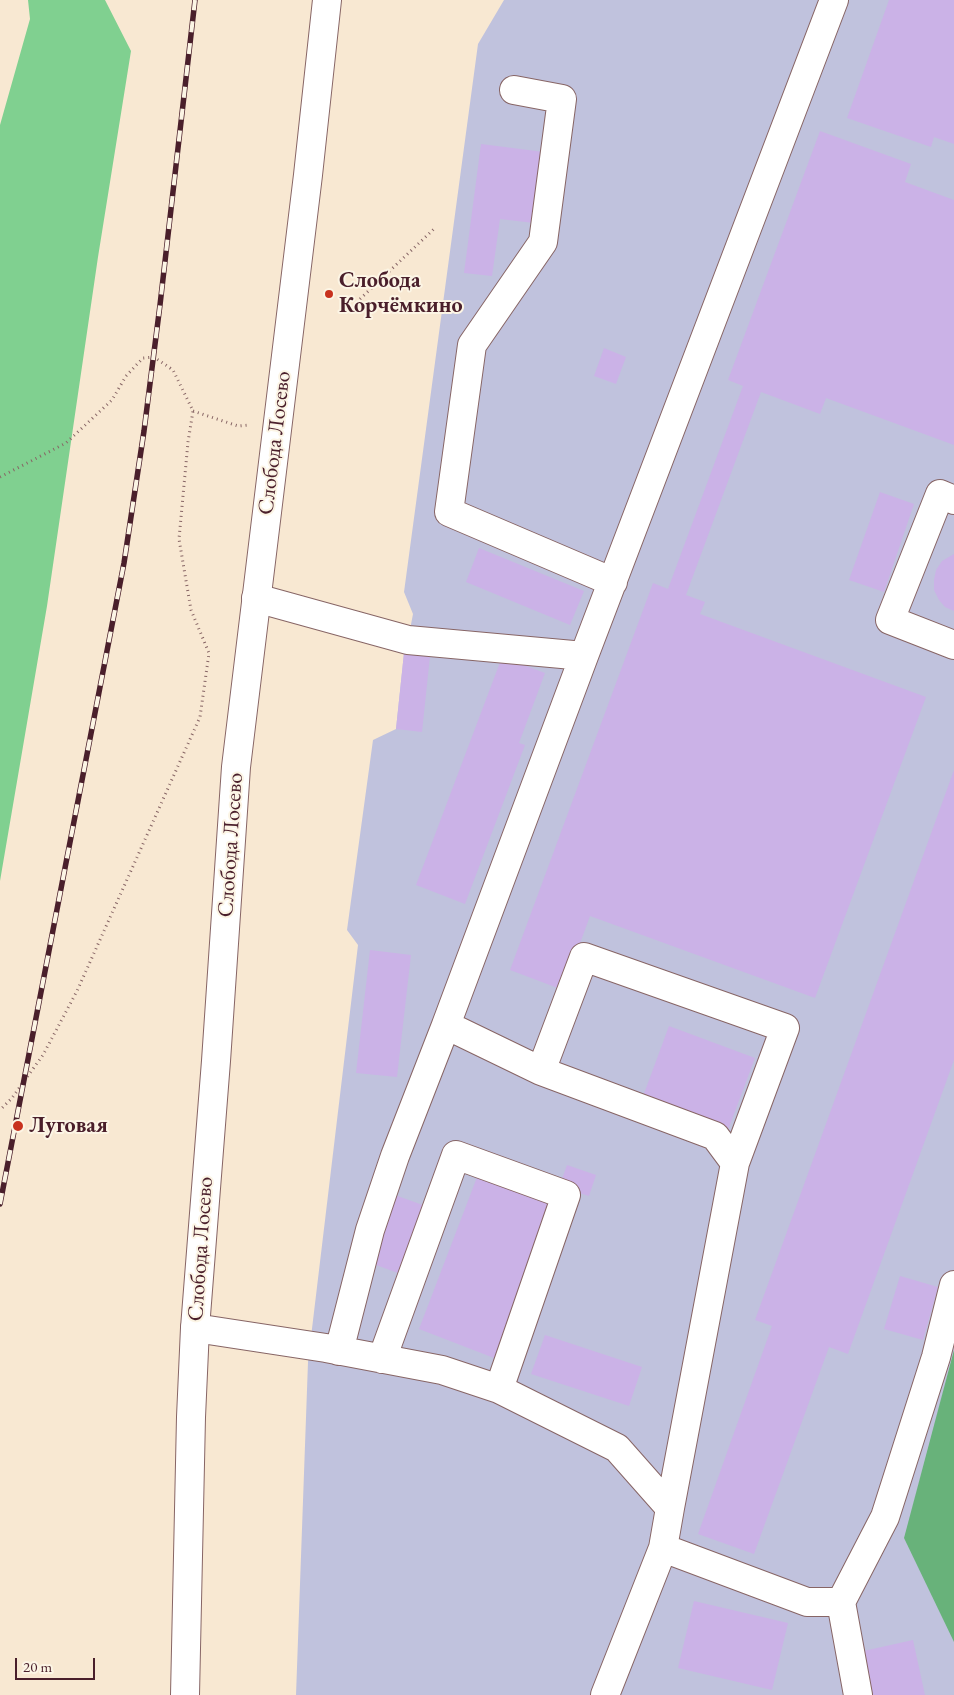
<!DOCTYPE html>
<meta charset="utf-8">
<style>
body{margin:0}
#map{position:relative;width:954px;height:1695px;overflow:hidden;background:#f8e8d2;font-family:"EB Garamond",serif}
canvas{display:block}
.scale{position:absolute;left:15px;top:1658px;width:80px;height:22px;box-sizing:border-box;border:2px solid #4a1f2b;border-top:0;padding-left:6px;font-size:15px;line-height:18px;white-space:nowrap;color:#4a1f2b;-webkit-text-stroke:4px #fcf5e5;paint-order:stroke}
</style>
<div id="map">
<canvas width="954" height="1695"></canvas>
<div class="scale">20 m</div>
</div>
<script>
const c = document.querySelector('canvas').getContext('2d');
c.lineJoin = 'round';
function fillPath(path, color) {
  c.fillStyle = color;
  c.fill(path, 'evenodd');
}
function trace(path, color, width, dash) {
  c.strokeStyle = color;
  c.lineWidth = width;
  c.lineCap = dash ? 'butt' : 'round';
  c.setLineDash(dash || []);
  c.stroke(path);
}
function drawText(font, color, halo, rows, align = 'center') {
  c.font = font + ' "EB Garamond",serif';
  c.lineWidth = 4;
  c.setLineDash([]);
  c.textBaseline = 'middle';
  c.strokeStyle = halo;
  c.fillStyle = color;
  for (const [text, x, y, turn = 0] of rows) {
    c.save();
    c.translate(x, y);
    c.rotate((+turn || 0) * Math.PI / 180);
    c.textAlign = isNaN(turn) ? turn : align;
    if (halo) c.strokeText(text, 0, 0);
    c.fillText(text, 0, 0);
    c.restore();
  }
}
fillPath(new Path2D(`
 M504 0H954V1695H296L308 1362 358 945 347 930 373 740 396 729 404 653 408 640 413 614 404 592 478 44Z`), '#c0c2dd');
fillPath(new Path2D(`
 M28 0H105L131 51 98 257 47 606 0 881V125L30 19Z`), '#80d090');
fillPath(new Path2D(`
 M954 1350V1642L904 1538Z`), '#68b27a');
fillPath(new Path2D(`
 M889 0H954V144L934 137 931 147 847 118Z
 M820 131 911 164 905 182 954 200V445L826 398 820 414 761 392 686 595 705 602 700 614 926 697 815 998 590 916 563 990 510 970 653 583 668 589 743 386 728 380Z
 M481 144 544 152 534 223 500 219 492 276 464 273Z
 M604 348 626 357 616 384 594 376Z
 M880 492 914 504 884 592 849 580Z
 M479 548 584 591 570 625 466 582Z
 M954 554V611L945 607 939 600 934 590V580L936 570 942 561Z
 M404 653 430 656 422 732 396 729Z
 M502 657 545 673 519 743 525 745 465 904 416 885Z
 M954 770V1060L848 1354 829 1347 754 1554 698 1534 772 1326 755 1320Z
 M370 950 411 955 397 1077 356 1073Z
 M669 1026 755 1058 728 1130 642 1099Z
 M567 1165 596 1175 589 1196 559 1187Z
 M479 1172 553 1200 494 1358 419 1329Z
 M392 1194 431 1208 406 1276 368 1262Z
 M900 1276 938 1287 923 1340 884 1329Z
 M545 1335 642 1367 629 1406 531 1374Z
 M694 1601 788 1623 772 1690 678 1668Z
 M913 1640 925 1695H868L859 1652Z`), '#cbb2e7');
const minor = new Path2D(`
 M514 90 562 99 543 242 472 345 449 512 613 582
 M954 500 940 494 890 620 954 645
 M256 598 408 640 584 656
 M541 1071 584 957 785 1028 735 1163
 M195 1328 326 1348 442 1370 499 1389 617 1448 670 1508 663 1548 807 1602H841L885 1517 936 1357 954 1285
 M339 1351 370 1230 395 1156 446 1025
 M382 1359 456 1155 566 1195 499 1389
 M670 1508 735 1163 715 1136 541 1071 446 1025 584 656 834 0
 M841 1602 858 1695
 M605 1695 663 1548`);
const major = new Path2D(`
 M185 1695 191 1417 195 1328 216 1061 236 767 308 175 327 0`);
trace(minor, '#876565', 30);
trace(major, '#876565', 30);
trace(new Path2D(`
 M360 299 435 228
 M193 411 238 426 250 425
 M0 477 66 443 112 400 126 376 143 358 154 357 173 370 193 411 188 442 179 539 191 610 209 653 200 717 77 991 43 1055 12 1098 0 1110`), '#876565', 3, [1, 4]);
trace(minor, '#fff', 28);
trace(major, '#fff', 28);
const rail = new Path2D(`
 M0 1204 124 563 144 431 160 305 195 0`);
trace(rail, '#4a1f2b', 5.5);
trace(rail, '#fcf5e5', 4, [11]);
for (const [x, y, r, color] of [
 [329,294,5,"#c8321e"],
 [18,1126,6,"#c8321e"]
]) {
  const dot = new Path2D();
  dot.arc(x, y, r, 0, 2 * Math.PI);
  c.fillStyle = color;
  c.fill(dot);
  trace(dot, '#fcf5e5', 2);
}
drawText('bold 22px', '#4a1f2b', '#fcf5e5', [
 ["Слобода",339,281],
 ["Корчёмкино",339,306],
 ["Луговая",29,1126]
], 'left');
drawText('22px', '#4a1f2b', '#fcf5e5', [
 ["Слобода Лосево",275,443,-83],
 ["Слобода Лосево",231,845,-86],
 ["Слобода Лосево",201,1249,-86]
]);
</script>
